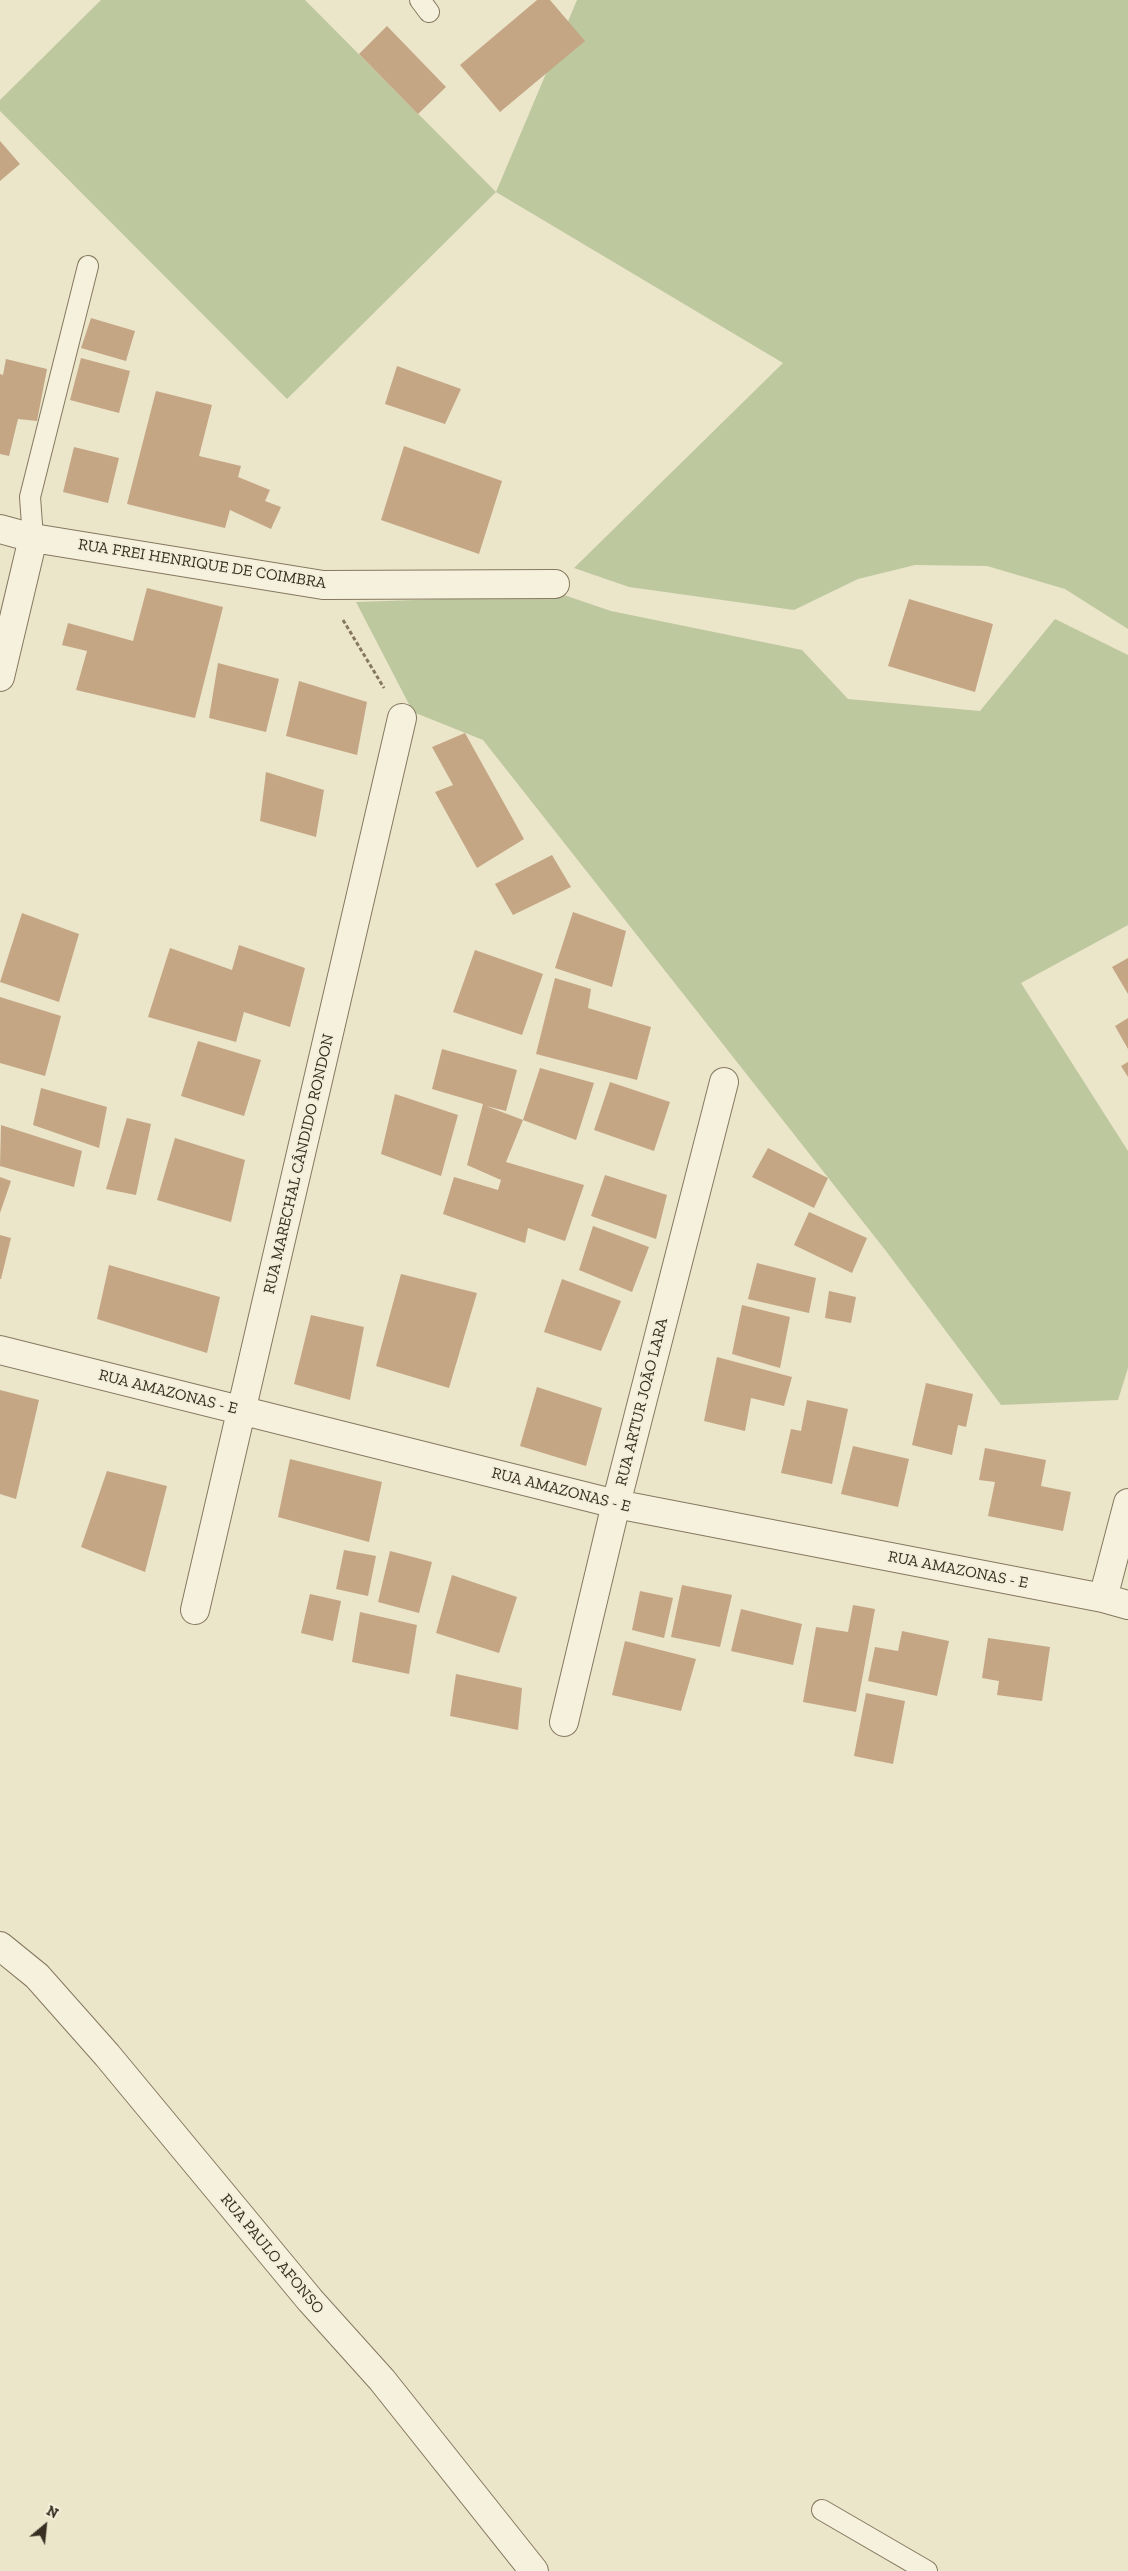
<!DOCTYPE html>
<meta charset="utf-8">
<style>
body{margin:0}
#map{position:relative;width:1128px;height:2571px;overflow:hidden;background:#ebe5ca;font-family:"Zilla Slab",serif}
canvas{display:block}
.north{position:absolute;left:20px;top:2501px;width:50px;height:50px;-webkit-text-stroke:4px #f3eed9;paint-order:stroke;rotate:28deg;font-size:14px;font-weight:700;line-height:20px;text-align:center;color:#382f22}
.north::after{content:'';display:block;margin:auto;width:18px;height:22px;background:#382f22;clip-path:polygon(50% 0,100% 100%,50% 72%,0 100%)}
</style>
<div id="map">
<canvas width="1128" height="2571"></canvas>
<div class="north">N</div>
</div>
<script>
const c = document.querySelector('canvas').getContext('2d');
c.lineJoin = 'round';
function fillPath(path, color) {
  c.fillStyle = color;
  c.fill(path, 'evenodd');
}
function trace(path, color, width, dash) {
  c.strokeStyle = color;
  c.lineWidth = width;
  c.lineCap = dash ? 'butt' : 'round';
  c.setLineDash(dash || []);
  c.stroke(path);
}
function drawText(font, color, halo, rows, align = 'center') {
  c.font = font + ' "Zilla Slab",serif';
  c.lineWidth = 4;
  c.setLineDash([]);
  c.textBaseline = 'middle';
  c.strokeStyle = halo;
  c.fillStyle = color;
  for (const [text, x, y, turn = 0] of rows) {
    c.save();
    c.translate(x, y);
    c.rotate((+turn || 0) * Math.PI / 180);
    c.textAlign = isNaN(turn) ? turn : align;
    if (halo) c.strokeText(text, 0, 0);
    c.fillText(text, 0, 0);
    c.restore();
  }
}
fillPath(new Path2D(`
 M101 0H305L496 192 577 0H1128V629L1065 589 987 566 915 565 858 579 794 610 629 587 574 568 783 363 496 192 287 399 0 111V100Z
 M564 595 611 611 802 650 848 699 980 711 1055 619 1128 655V925L1021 983 1128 1151V1368L1118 1400 1001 1405 886 1251 483 740 413 712 356 602Z`), '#bec89f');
fillPath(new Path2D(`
 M537 0H550L585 41 500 112 460 65Z
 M387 26 446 87 418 114 359 54Z
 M0 141 20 164 0 181Z
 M91 318 135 331 126 361 81 348Z
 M81 358 130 371 119 413 70 400Z
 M6 359 47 369 37 421 18 419 9 456 0 454V374L3 375Z
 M397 366 461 389 445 424 385 404Z
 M156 391 212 405 199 456 241 466 238 477 270 490 265 501 281 507 271 529 230 510 225 528 127 504Z
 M404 446 502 481 479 554 381 520Z
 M74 447 119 458 108 503 63 492Z
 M147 588 223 607 195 718 76 690 87 651 62 645 68 623 133 641Z
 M909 599 993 624 975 692 888 666Z
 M218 663 279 679 266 732 209 718Z
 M299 681 367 702 357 755 286 736Z
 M465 733 524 839 477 868 435 792 453 785 432 747Z
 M266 772 324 790 316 837 260 821Z
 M552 855 571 887 513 915 495 884Z
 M573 912 626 931 612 987 555 968Z
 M22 913 79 934 59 1002 0 982Z
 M239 945 305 968 290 1027 244 1012 236 1042 148 1017 170 948 232 970Z
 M475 950 543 974 522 1035 453 1012Z
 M1128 958V994L1112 967Z
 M555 978 591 989 588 1008 651 1027 637 1080 536 1054Z
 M0 997 61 1016 45 1076 0 1063Z
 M1128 1018V1049L1115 1026Z
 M198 1041 261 1060 244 1116 181 1096Z
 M442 1049 517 1070 506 1111 486 1106 523 1120 506 1162 584 1185 565 1241 528 1228 525 1243 443 1214 454 1177 498 1190 501 1180 467 1165 483 1104 432 1089Z
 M1128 1062V1077L1121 1066Z
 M540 1068 594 1083 576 1140 523 1120Z
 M610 1082 670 1102 654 1151 594 1130Z
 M41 1088 107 1107 99 1148 33 1125Z
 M395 1094 458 1115 441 1176 381 1154Z
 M127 1118 151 1124 136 1195 106 1189Z
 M1 1125 82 1151 74 1187 0 1166Z
 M175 1138 245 1160 231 1222 157 1200Z
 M768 1148 828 1178 814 1208 752 1177Z
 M605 1175 667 1195 656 1239 591 1216Z
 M0 1177 11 1181 0 1213Z
 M809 1212 867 1238 852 1273 794 1245Z
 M593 1226 649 1247 632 1292 579 1270Z
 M0 1235 11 1238 1 1279H0Z
 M757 1263 816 1278 809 1313 748 1299Z
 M109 1265 220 1297 207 1353 97 1319Z
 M401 1274 477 1293 449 1388 376 1366Z
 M562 1279 621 1301 601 1351 544 1332Z
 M829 1291 856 1297 851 1323 825 1318Z
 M742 1305 790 1317 780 1368 732 1354Z
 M311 1315 364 1327 350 1400 294 1384Z
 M717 1357 792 1377 784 1406 751 1398 745 1431 704 1421Z
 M926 1383 973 1394 966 1427 958 1425 952 1455 912 1445Z
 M537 1387 602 1408 586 1466 520 1446Z
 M0 1390 39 1400 16 1499 0 1494Z
 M807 1400 848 1409 832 1484 781 1473 791 1429 801 1431Z
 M853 1446 909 1459 898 1507 841 1494Z
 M985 1448 1046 1460 1041 1486 1071 1492 1063 1531 988 1516 995 1482 979 1480Z
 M290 1459 382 1482 369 1542 278 1517Z
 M107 1471 167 1486 145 1572 81 1547Z
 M344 1550 376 1556 368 1596 336 1589Z
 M390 1551 432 1562 419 1613 378 1602Z
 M452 1575 517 1597 499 1653 436 1633Z
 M682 1585 732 1595 720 1647 671 1637Z
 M640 1591 673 1598 664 1638 632 1630Z
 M310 1594 341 1601 333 1641 301 1633Z
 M853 1605 875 1609 856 1712 803 1702 816 1627 848 1632Z
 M741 1609 802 1624 793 1665 731 1651Z
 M360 1612 417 1625 409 1674 352 1662Z
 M902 1631 949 1641 937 1696 868 1681 875 1647 898 1651Z
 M988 1638 1050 1647 1042 1701 997 1695 999 1681 982 1678Z
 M625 1641 696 1659 681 1711 612 1695Z
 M456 1674 522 1688 518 1730 450 1716Z
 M866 1693 905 1701 893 1764 854 1756Z`), '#c5a684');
const service = new Path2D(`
 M420 0 429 12
 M33 538 30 497 88 266
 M822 2510 927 2571`);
const minor = new Path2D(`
 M0 529 33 538 323 585 555 584
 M0 677 33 538
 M0 1350 616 1504 1103 1598 1128 1605
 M1103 1598 1128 1503
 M195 1610 402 718
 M564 1722 616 1504 724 1082
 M0 1946 37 1976 107 2055 310 2300 382 2380 534 2571`);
trace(service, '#867860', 22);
trace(minor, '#867860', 30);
trace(new Path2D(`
 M343 620 384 688`), '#867860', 3, [4, 2.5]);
trace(service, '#f6f1dd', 20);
trace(minor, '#f6f1dd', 28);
drawText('16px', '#382f22', '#f3eed9', [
 ["RUA FREI HENRIQUE DE COIMBRA",202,564,9],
 ["RUA MARECHAL CÂNDIDO RONDON",299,1164,-77],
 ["RUA AMAZONAS - E",168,1392,14],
 ["RUA ARTUR JOÃO LARA",642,1402,-76],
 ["RUA AMAZONAS - E",561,1490,14],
 ["RUA AMAZONAS - E",958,1570,11],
 ["RUA PAULO AFONSO",272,2254,50]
]);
</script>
